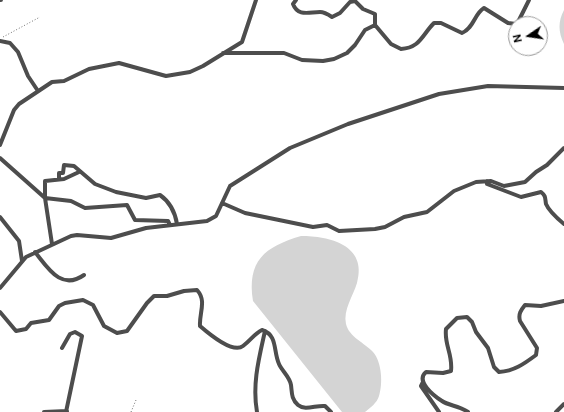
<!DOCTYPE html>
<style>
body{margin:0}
#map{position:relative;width:564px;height:412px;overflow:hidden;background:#fff;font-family:"DM Sans",sans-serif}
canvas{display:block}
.north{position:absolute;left:508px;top:16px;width:40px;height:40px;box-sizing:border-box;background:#fff;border:1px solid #999;border-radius:50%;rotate:257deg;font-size:11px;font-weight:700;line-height:16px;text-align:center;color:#000}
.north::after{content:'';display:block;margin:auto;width:14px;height:18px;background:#000;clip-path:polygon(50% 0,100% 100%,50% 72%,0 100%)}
</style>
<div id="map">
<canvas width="564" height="412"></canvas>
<div class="north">N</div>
</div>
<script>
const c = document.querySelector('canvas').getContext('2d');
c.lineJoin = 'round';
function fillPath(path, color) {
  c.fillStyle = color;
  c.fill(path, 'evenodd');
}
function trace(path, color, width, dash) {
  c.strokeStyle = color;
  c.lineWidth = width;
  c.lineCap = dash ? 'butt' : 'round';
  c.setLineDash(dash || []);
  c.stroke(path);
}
fillPath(new Path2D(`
 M564 10V44C558 32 558 21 564 10Z
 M301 236C329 236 368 245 357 283 353 296 343 310 346 324 349 337 365 343 373 352 382 362 383 384 379 396 377 403 370 408 365 412H342L253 301C247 261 264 247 301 236Z`), '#d4d4d4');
trace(new Path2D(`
 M3 37 40 17
 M131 412 136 400`), '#6f6f6f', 1, [1, 2]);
trace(new Path2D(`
 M0 0H1
 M296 0 293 4C298 17 309 12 320 12 324 12 329 15 332 17L340 13 350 2 355 1 363 9 375 14V25L391 44 401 49C420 48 422 35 434 23H441L462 33C474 28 474 14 484 8L508 23 516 24
 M517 24 529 0
 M0 41 10 43 18 52 28 76 38 91
 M223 53H284L302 60 323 61 334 59 347 53 355 45 365 30 375 25
 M0 145 14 110 19 104 52 82 64 81 89 69 119 63 166 76 190 72 203 66 242 42 256 0
 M0 158 45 198 71 201 85 208 127 205 135 220 168 221 170 225
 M59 179V173H63L64 165 74 166 95 184 116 192 146 198 160 195C170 202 175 212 177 224
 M487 181V184L521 197 541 192C546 196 545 198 546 204 549 211 558 219 564 224
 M222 203 245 213 313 227 327 225 339 231 375 229 385 227 404 217 427 212 454 191 476 182 491 181 504 186 525 182 536 172 547 165 564 148
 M0 217 19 241 22 261
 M52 244 45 198V181L64 179 79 172
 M35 252C48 268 61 291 84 275
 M0 288 26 257 71 236 77 235 111 238 146 228 207 221 216 216 230 186 290 148 348 124 439 94 488 86 564 88
 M0 312 16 331 26 329 31 323 49 320 59 306 65 303 83 300 93 305 104 326 117 333 127 331 147 303 154 296H167L184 291 197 290C207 301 199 313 200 326 208 333 233 354 243 346 251 340 254 334 262 330 278 335 273 351 279 364 282 371 290 377 291 385 292 392 291 399 298 405 305 411 316 405 325 406L331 412
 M62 348 70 334 75 332 82 336 66 412
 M423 382 421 386 439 412
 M44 412 67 411
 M257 412C252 384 259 358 265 331
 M468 412C458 405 449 406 442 401 434 396 415 381 426 372L443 373 451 371C453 354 444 345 446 329L457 318 467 317 472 322 476 332 488 348 494 367 499 372C514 371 524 364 536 355L537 348 520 321C518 314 521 310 525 305L541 306 564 301
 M556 412 564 404`), '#4d4d4d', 4);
</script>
